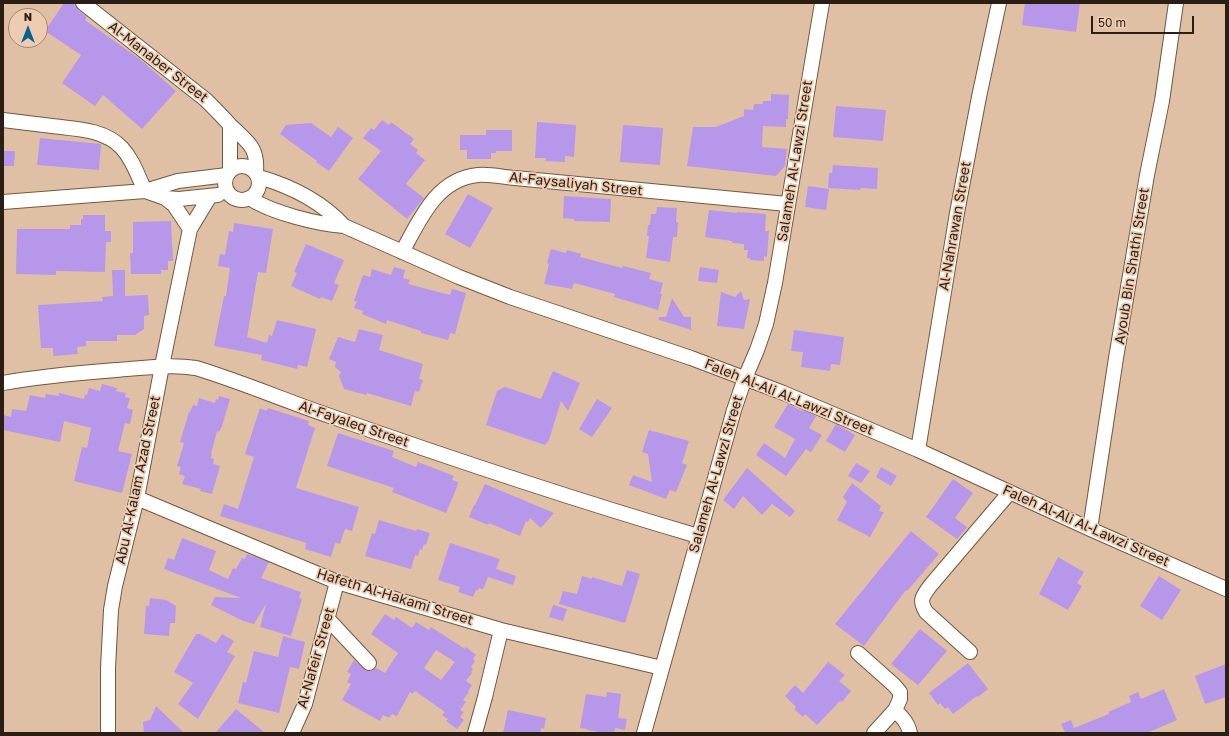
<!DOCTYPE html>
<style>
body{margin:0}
#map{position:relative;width:1229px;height:736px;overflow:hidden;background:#e0c0a5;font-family:"Golos Text",sans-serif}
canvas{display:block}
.frame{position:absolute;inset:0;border:4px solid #2b1f15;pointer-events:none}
.north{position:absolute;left:8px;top:8px;width:40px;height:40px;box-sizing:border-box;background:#edccb2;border:1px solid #9f8773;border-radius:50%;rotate:0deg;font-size:11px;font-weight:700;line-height:16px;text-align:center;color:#2b1f15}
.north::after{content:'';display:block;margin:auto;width:14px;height:18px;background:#066191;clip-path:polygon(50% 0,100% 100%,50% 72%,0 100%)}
.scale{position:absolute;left:1091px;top:16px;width:103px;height:18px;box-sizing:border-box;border:2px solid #2b1f15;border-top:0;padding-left:5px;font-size:12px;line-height:14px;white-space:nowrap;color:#2b1f15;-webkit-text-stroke:3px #edccb2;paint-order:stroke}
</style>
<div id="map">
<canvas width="1229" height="736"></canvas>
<div class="frame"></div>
<div class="north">N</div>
<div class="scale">50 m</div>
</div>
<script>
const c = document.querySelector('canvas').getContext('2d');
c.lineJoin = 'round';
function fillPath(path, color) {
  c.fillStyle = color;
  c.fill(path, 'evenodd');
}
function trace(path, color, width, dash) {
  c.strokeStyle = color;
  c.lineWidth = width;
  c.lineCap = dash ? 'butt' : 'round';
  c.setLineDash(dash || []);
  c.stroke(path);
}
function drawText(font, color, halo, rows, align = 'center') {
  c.font = font + ' "Golos Text",sans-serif';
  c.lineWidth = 3.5;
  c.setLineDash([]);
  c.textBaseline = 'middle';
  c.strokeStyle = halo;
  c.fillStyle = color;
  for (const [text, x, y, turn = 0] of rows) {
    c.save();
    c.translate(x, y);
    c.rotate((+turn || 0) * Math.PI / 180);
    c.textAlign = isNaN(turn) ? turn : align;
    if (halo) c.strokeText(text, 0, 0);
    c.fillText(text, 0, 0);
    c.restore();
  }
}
fillPath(new Path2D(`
 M64 3H72L75 5 78 10 87 17 85 20 141 60 176 91 142 129 103 95 95 106 62 83 81 55 45 31Z
 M1025 3H1080L1076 32 1022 25Z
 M771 94 789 95 788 119H786V127L763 126 762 147 787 149 785 166 776 176 687 166 693 127H716L744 116V109L753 110 754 104H763V101H771Z
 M836 106 886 110 883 141 833 137Z
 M382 120 389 125 391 122 414 139 410 144 418 150 416 153 425 160 406 184 424 198 407 219 358 179 381 151 363 138 371 128 374 130Z
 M537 122 576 125 574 157 565 156V162L545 161 546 158H535Z
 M311 123 331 137 338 127 353 138 329 171 316 162 317 161 280 134 286 125Z
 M623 125 663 128 660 165 620 162Z
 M486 130H512V151H496V153H491V159H467V150H460V135H486Z
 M40 138 101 144 99 170 37 165Z
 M3 151H15L14 166H3Z
 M833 165 878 168 877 189 861 188 860 190 828 188 829 173H832Z
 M808 186 829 189 826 210 805 207Z
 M468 194 493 208 470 248 445 234Z
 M564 196 611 199 610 222 574 221V219L563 218Z
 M657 207 677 208 676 222H678L677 237H673L670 262 646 258 649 236H647L648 225H650L651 214H656Z
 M709 210 737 213V212L766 214 765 231H769L767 257 764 256V261L750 260V258H747L748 250H744V244L732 243V241L705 237Z
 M83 215H105V231H111V242H106L105 272 56 271V275L16 274 17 229H70V225H81V219H83Z
 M171 221 173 261H168V270H161V274H131L130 253H133V222Z
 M234 223 273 229 266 273 258 272 247 337 267 343 269 335 272 336 277 320 316 329 307 367 298 365 297 369 261 360 262 355 214 346 224 296H226L230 268 218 266 220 254 225 255 229 231 233 232Z
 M306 244 344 260 334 283 339 285 332 301 321 297 320 299 291 286 297 273 294 272Z
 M551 249 566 253 567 250 581 254 580 257 622 268 623 266 651 273 649 279 663 283 660 294H662L658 310 614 297 615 294 574 283 572 289 544 284 549 264 547 263Z
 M394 267 405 270 403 278 410 280 408 284 450 295 452 289 466 293 455 334 450 333 448 340 421 333V331L387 320 386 324 362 314 363 311 354 308 357 301H354L363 275 370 277 372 269 391 275Z
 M700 267 719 270 717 283 698 281Z
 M112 270H125V296L148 295 149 315 144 316V329L135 335H117V341H86V346L77 347 78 354 53 356V348H41L38 305 103 301 102 297 113 296Z
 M741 291 744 300 750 299 744 329 717 326 721 292 735 297Z
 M672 298 684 317H691V328L692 330 659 320V317H666Z
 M359 329 383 335 379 350 423 364 419 379 423 380 419 392 415 391 411 406 367 393 366 395 344 389 339 376 341 372 335 367 336 362 329 359 338 337 355 342Z
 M794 330 844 337 840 365 831 364 830 371 801 367 803 352 791 351Z
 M553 371 580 383 568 411 561 401 549 440 545 445 486 425 497 391 505 387 541 399Z
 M102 384 117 388 116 391 126 393 125 397 130 398 127 408 133 410 130 424 125 423 118 451 132 454 122 493 74 481 82 447 87 448 91 428 64 421 60 442 3 430V415L11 417 12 409 26 411 30 395 45 398 46 394 59 396V393L84 399 85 394 87 395 89 388 100 391Z
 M219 396 230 399 222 426 219 432 217 431 211 454H212L211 458 214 459 213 464 220 466 212 494 200 491 201 489 182 484 185 476 179 474 181 467 177 466 184 443 180 442 189 412H190L193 405 197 406 199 398 215 403 216 399 218 400Z
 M597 399 612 408 592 437 579 429Z
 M788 404 802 411 803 410 816 416 809 428 822 435 811 452 806 449 786 476 756 455 764 443 785 458 795 439 774 427Z
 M260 408 267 411 268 408 309 421 308 425 315 428 296 488 359 507 352 531 345 529 340 544 335 543 331 557 305 549 306 543 220 516 224 504 238 509 254 457 245 454Z
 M836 424 855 435 845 452 826 441Z
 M649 430 689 441 682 463 687 465 676 492 670 490 666 499 629 485 633 475 652 482 648 454 642 452Z
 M338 433 394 451 392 457 416 467 418 462 454 476 452 480 458 482 457 487 446 513 392 492 394 488 327 466Z
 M856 463 870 471 861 483 848 476Z
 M881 467 897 476 891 486 876 477Z
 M747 468 795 511 790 517 772 504 762 515 743 496 734 509 723 500Z
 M953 479 973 493 955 518 967 527 957 539 926 517Z
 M852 483 881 506 879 511 884 512 870 537 837 520 847 502 843 497Z
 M485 484 554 513 541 528 530 518 528 522 526 521 520 536 489 523 488 525 469 517 474 505H475Z
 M379 520 416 531 417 529 430 533 426 545 424 544 422 550 420 549 418 556 415 555 411 569 365 556 372 533 375 534Z
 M911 531 939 554 907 591 906 590 864 646 835 624Z
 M182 538 216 551 209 570 228 579 233 568 236 569 242 558 245 559 247 554 269 562 261 578 301 592 299 598 302 599 291 636 260 627 266 604 254 624 243 621 211 605 215 597 241 598 164 569 168 558 174 560Z
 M450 543 500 559 496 569 516 576 513 585 488 577 483 589 479 588 478 590H476L473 597 458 592 460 587 438 580Z
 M1058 557 1084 572 1077 583 1082 586 1068 610 1039 594Z
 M627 570 640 574 625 623 559 604 563 591 577 594 582 576 592 579V577L622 586Z
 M1159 576 1181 590 1162 620 1140 606Z
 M150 598 166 600 176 606 175 623H170L169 636 144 634 146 606H149Z
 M553 605 567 609 563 621 549 617Z
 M385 614 394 620 396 617 412 628 416 622 429 630 431 627 465 649 466 647 476 655 473 659 475 661 471 667 473 669 471 672 472 673 466 681 472 685 468 691 469 692 463 700 466 702 460 710 464 712 460 717 464 720 457 729 446 721 448 719 442 715 445 712 415 691 412 694 410 692 397 716 392 714 389 718 383 715 380 721 342 700 351 684 347 682 351 674 347 672 354 660 366 671H371L376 668 385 673 398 653 371 634ZM436 650 455 662 441 680 424 668Z
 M920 629 947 651 918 685 891 664Z
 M196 634H200L216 643 222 634 234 641 227 652 235 656 198 719 178 704 193 683 174 672Z
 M283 636 305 642 299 669 290 667 279 713 238 703 243 682 246 683 254 651 278 657Z
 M828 662 845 675 839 681 851 691 842 702 840 701 817 725 805 714 803 717 794 709 796 707 785 696 795 685 803 693Z
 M968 663 988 689 978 697 977 696 953 714 948 707 945 709 940 703 938 705 929 693Z
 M1226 664V697L1205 704 1195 676Z
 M1164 689 1177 720 1147 733H1062L1065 732 1061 724 1071 720 1074 728 1109 714 1108 712 1131 702 1129 696 1138 692 1141 699Z
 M607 692 621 694 618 718 627 719 625 730 615 728 614 733H598V732L587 730 588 729 580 728 586 694 606 697Z
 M156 706 184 733H144L143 722 150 720Z
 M236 709 265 733H215Z
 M508 710 546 718 544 729 541 728 540 733H503Z`), '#b797ea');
const minor = new Path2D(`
 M83 3 206 100C214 108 222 116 230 125 247 142 258 146 256 172
 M3 120C19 122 36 124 52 126 76 129 104 129 122 148 133 160 138 176 145 191
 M230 125V170
 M225 183a17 17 0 1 1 34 0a17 17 0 1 1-34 0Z
 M259 177C290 186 322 202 344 226
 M145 191 165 198 179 199 218 195
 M165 198 174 205 190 229
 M249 198C273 213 316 224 344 226L459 277 510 297 691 358 781 392 918 450 1090 529 1226 589
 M3 202 145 191 178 181 227 175
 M402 252C420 220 436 179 478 175 490 174 503 177 515 178L787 204
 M3 383C41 376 78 373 116 370 143 368 170 364 196 368 242 382 286 401 330 416 452 459 575 500 698 536
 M918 450 957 213 979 97 999 3
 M137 498 337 582 501 630 662 668
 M1090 529 1116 358 1147 175 1162 101 1176 3
 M327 618 369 663
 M970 652 926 612C919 600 922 597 930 586L1010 492
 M858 653 894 685 900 692V699L895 710 874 733
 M895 710C902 717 908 723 910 733
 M108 733V668L111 610 115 586 137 498 162 366 190 229 210 196
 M292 733 305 704 337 582
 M475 733 485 697 501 630
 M644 733 734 410 745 378 757 350 766 324 775 283 822 3`);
trace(minor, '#73573f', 16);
trace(minor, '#fff', 14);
drawText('14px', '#2b1f15', '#edccb2', [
 ["Al-Manaber Street",158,62,38],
 ["Salameh Al-Lawzi Street",795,161,-81],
 ["Al-Faysaliyah Street",576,184,6],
 ["Al-Nahrawan Street",955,226,-80],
 ["Ayoub Bin Shathi Street",1132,266,-81],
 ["Faleh Al-Ali Al-Lawzi Street",789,397,22],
 ["Al-Fayaleq Street",354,424,19],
 ["Salameh Al-Lawzi Street",716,474,-74],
 ["Abu Al-Kalam Azad Street",138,480,-78],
 ["Faleh Al-Ali Al-Lawzi Street",1086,526,24],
 ["Hafeth Al-Hakami Street",395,597,17],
 ["Al-Nafeir Street",316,658,-74]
]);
</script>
